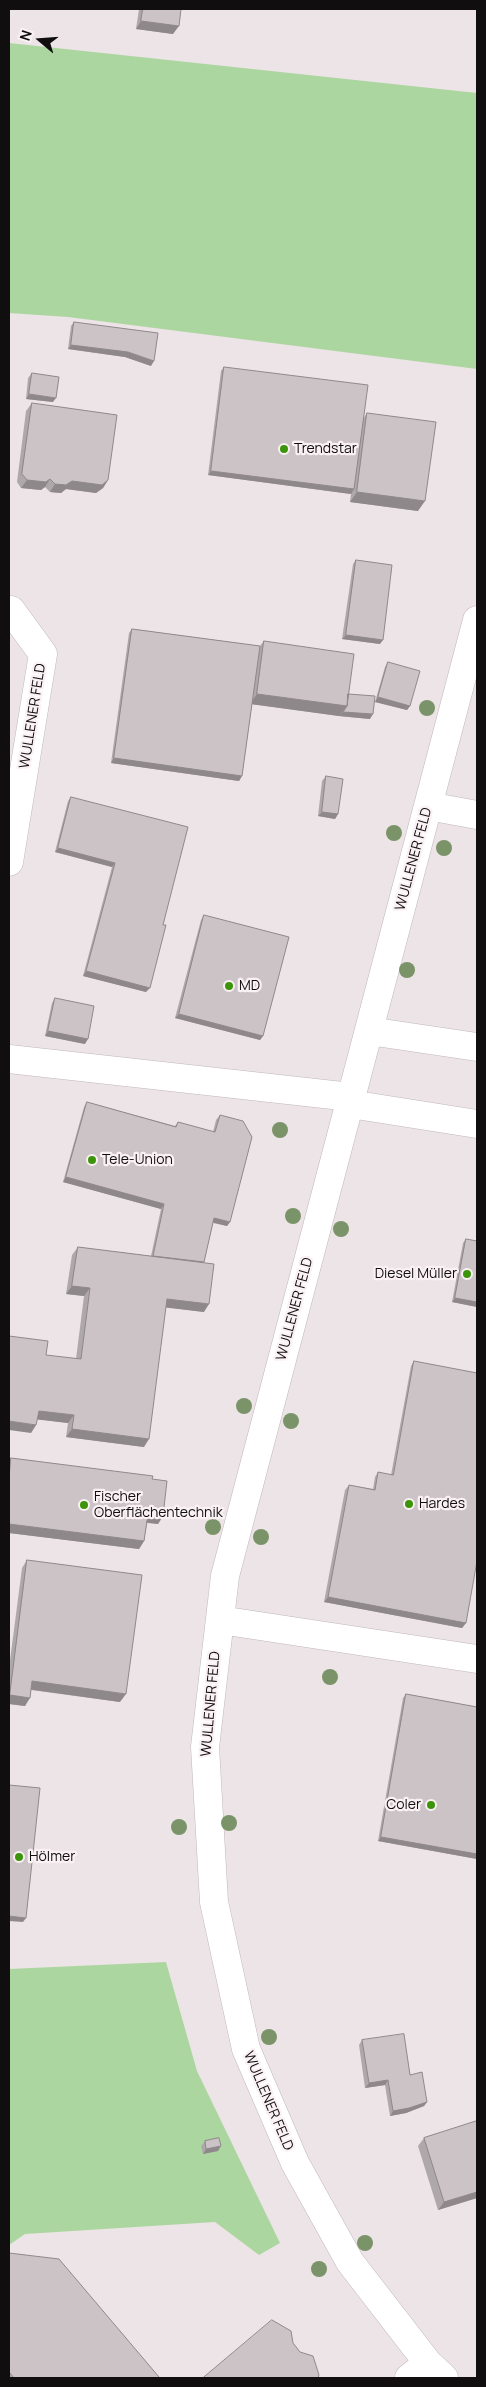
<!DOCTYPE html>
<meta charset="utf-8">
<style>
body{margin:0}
#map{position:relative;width:486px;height:2387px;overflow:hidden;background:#ede4e7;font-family:Manrope,sans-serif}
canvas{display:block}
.frame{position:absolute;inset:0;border:10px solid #110e0f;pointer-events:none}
.north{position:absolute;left:15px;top:15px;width:50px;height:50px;-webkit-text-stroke:4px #faf1f4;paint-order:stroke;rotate:288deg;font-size:14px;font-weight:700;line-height:20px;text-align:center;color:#110e0f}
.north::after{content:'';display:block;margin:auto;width:18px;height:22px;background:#110e0f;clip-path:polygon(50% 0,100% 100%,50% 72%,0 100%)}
</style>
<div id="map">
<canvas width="486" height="2387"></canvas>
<div class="frame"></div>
<div class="north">N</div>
</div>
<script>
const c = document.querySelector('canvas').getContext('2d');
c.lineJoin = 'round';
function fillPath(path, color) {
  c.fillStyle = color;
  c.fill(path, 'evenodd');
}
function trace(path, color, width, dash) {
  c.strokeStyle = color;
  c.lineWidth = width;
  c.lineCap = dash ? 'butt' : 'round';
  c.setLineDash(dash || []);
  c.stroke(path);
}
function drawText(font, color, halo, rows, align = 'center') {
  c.font = font + ' Manrope,sans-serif';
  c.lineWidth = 4.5;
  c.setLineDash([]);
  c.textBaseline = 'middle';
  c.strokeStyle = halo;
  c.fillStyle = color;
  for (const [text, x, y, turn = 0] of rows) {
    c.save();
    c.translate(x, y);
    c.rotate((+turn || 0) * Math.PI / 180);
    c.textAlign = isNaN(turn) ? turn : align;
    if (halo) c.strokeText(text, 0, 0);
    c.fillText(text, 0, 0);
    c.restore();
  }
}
fillPath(new Path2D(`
 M9 43 477 93V369L68 317 9 313Z
 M166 1962 197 2071 280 2243 259 2255 215 2222 25 2234 9 2245V1969Z`), '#acd69f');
const minor = new Path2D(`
 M428 806 477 815
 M9 862 43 654 11 610
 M369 1031 477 1047
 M9 1059 351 1097
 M350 1104 477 1124
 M220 1620 477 1659
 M409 2378 428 2363
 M444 2378 428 2363 350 2262 295 2163 246 2049 214 1902 205 1747 225 1576 477 620`);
trace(minor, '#c0b7ba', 29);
trace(minor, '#fff', 28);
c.fillStyle = '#7a9369';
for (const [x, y] of [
 [427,708],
 [394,833],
 [444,848],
 [407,970],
 [280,1130],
 [293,1216],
 [341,1229],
 [244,1406],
 [291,1421],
 [213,1527],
 [261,1537],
 [330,1677],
 [229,1823],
 [179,1827],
 [269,2037],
 [365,2243],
 [319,2269]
]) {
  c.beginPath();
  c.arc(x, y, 8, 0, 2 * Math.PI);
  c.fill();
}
fillPath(new Path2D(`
 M139 9H181L173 34 136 29Z
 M74 322 151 366 125 357 68 349 71 326Z
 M224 367 363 419 367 413 418 511 350 502 351 494 208 475 221 371Z
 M32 373 53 402 26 399 28 378Z
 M32 403 108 480 103 488 96 493 66 489 61 493 50 492 45 487 41 490 21 488 17 482 26 411Z
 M356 560 380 644 342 639 353 564Z
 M132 629 260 646 264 641 348 694 370 719 339 716 252 704 242 776 239 781 111 763 129 633Z
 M388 662 410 706 407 710 375 702 385 667Z
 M326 776 338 814 335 819 318 816 322 781Z
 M71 797 163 925 146 992 83 976 112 867 55 852 68 801Z
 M204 915 263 1036 260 1040 175 1018 201 920Z
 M55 998 85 1044 45 1036 52 1003Z
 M87 1102 175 1126 178 1122 213 1132 216 1120 220 1115 230 1222 227 1226 213 1223 204 1262V1312L166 1307 144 1447 66 1437 68 1423 37 1419 36 1425 31 1433 46 1355 76 1359 84 1296 66 1294 72 1255 78 1247 151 1256 161 1209 63 1182 84 1107Z
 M466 1239 477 1307 452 1302 463 1243Z
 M414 1361 466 1623 462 1628 324 1602 345 1490 349 1485 373 1489 375 1477 378 1472 391 1475 411 1366Z
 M11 1458 152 1479 163 1516 158 1524 147 1523 144 1541 139 1549 9 1533V1462Z
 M27 1560 120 1702 31 1690 25 1706 9 1704V1668L22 1568Z
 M406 1694 477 1707V1859L378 1841 403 1698Z
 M362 2040 410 2075 427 2102 424 2106 406 2113 390 2116 385 2085 365 2088 359 2045Z
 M477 2121V2198L438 2210 418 2146 424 2138Z
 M205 2141 218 2151 203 2154 201 2146Z
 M9 2253 159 2377 158 2378H9Z`), '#afa8aa');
fillPath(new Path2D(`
 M141 21 179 26 173 34 136 29Z
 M71 345 128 352 154 361 151 366 125 357 68 349Z
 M29 394 56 398 53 402 26 399Z
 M211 471 354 489 351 494 208 475Z
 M50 479 45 487 41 490 21 488 27 480Z
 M108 480 103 488 96 493 66 489 61 493 50 492 55 484 72 481Z
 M357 492 425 501 418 511 350 502Z
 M346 635 383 640 380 644 342 639Z
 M257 694 347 706 339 716 250 704Z
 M378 697 410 706 407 710 375 702Z
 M343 712 373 714 370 719 339 716Z
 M114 758 242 776 239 781 111 763Z
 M322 812 338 814 335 819 318 816Z
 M58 848 115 863 112 867 55 852Z
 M86 971 150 988 146 992 83 976Z
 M179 1014 263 1036 260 1040 175 1018Z
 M48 1031 88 1039 85 1044 45 1036Z
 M66 1177 164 1204 161 1209 63 1182Z
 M214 1218 230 1222 227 1226 211 1222Z
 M72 1286 90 1288 84 1296 66 1294Z
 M455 1298 477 1302V1307L452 1302Z
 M167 1299 209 1304 204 1312 161 1307Z
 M39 1411 74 1415 68 1423 33 1419Z
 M9 1421 36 1425 31 1433 9 1430Z
 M72 1429 149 1439 144 1447 66 1437Z
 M148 1514 163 1516 158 1524 142 1522Z
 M9 1524 144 1541 139 1549 9 1533Z
 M328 1597 466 1623 462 1628 324 1602Z
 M32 1681 126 1694 120 1702 27 1689Z
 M10 1695 30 1698 25 1706 9 1704V1696Z
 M381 1837 477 1854V1859L378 1841Z
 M9 1916 26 1918 23 1922 9 1921Z
 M388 2080 385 2085 365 2088 369 2083Z
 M427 2102 424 2106 406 2113 390 2116 393 2111Z
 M221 2146 218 2151 203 2154 206 2149Z
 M477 2192V2198L438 2210 444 2202Z`), '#8f888b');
const building = new Path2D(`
 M143 9H181L179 26 141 21Z
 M74 322 158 333 154 361 128 352 71 345Z
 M224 367 368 385 354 489 211 471Z
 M32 373 59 377 56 398 29 394Z
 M32 403 117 415 108 480 102 485 72 481 66 485 55 484 50 479 46 482 27 480 22 474Z
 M367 413 436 422 425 501 357 492Z
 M356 560 392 565 383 640 346 635Z
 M132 629 260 646 242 776 114 758Z
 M264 641 354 654 347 706 257 694Z
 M388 662 420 671 410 706 378 697Z
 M348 694 375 696 373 714 343 712 347 706Z
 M326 776 343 779 338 814 322 812Z
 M71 797 188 827 163 925H166L150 988 86 971 115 863 58 848Z
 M204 915 289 937 263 1036 179 1014Z
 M55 998 94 1006 88 1039 48 1031Z
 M87 1102 176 1127 178 1122 215 1132 220 1115 243 1121 252 1137 230 1222 214 1218 204 1262 153 1256 164 1204 66 1177Z
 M466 1239 477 1241V1302L455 1298Z
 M78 1247 214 1264 209 1304 167 1299 149 1439 72 1429 74 1415 39 1411 36 1425 9 1421V1336L48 1341 46 1355 81 1359 90 1288 72 1286Z
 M414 1361 477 1373V1561L466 1623 328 1597 349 1485 375 1490 378 1472 393 1475Z
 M11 1458 153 1476 152 1479 167 1481 163 1516 148 1514 144 1541 9 1524V1479Z
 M27 1560 142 1575 126 1694 32 1681 30 1698 10 1695Z
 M406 1694 477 1707V1854L381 1837Z
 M9 1785 40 1788 26 1918 9 1916Z
 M404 2034 410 2075 422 2072 427 2102 409 2108 393 2111 388 2080 369 2083 362 2040Z
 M477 2121V2192L444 2202 424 2138Z
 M219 2138 221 2146 206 2149 205 2141Z
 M9 2253 59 2259 159 2377 157 2378H14L9 2372Z
 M272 2320 291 2331 293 2343 300 2352 313 2356 319 2375 318 2378H203Z`);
fillPath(building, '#ccc3c6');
trace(building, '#8f888b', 1);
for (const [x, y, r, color] of [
 [284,449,5,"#3b9409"],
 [229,986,5,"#3b9409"],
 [92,1160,5,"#3b9409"],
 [467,1274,5,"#3b9409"],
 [409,1504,5,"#3b9409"],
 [84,1505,5,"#3b9409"],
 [431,1805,5,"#3b9409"],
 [19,1857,5,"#3b9409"]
]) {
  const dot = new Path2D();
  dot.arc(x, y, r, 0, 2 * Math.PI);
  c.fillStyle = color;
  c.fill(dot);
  trace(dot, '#faf1f4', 2);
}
drawText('14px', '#110e0f', '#faf1f4', [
 ["Trendstar",294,449],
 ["MD",239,986],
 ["Tele-Union",102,1160],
 ["Diesel Müller",457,1274,"right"],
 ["Fischer",94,1497],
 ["Oberflächentechnik",94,1513],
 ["Hardes",419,1504],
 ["Coler",421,1805,"right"],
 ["Hölmer",29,1857]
], 'left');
drawText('14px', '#110e0f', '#faf1f4', [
 ["WULLENER FELD",33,716,-81],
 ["WULLENER FELD",414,859,-75],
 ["WULLENER FELD",295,1309,-75],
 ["WULLENER FELD",211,1704,-85],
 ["WULLENER FELD",268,2101,67]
]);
</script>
